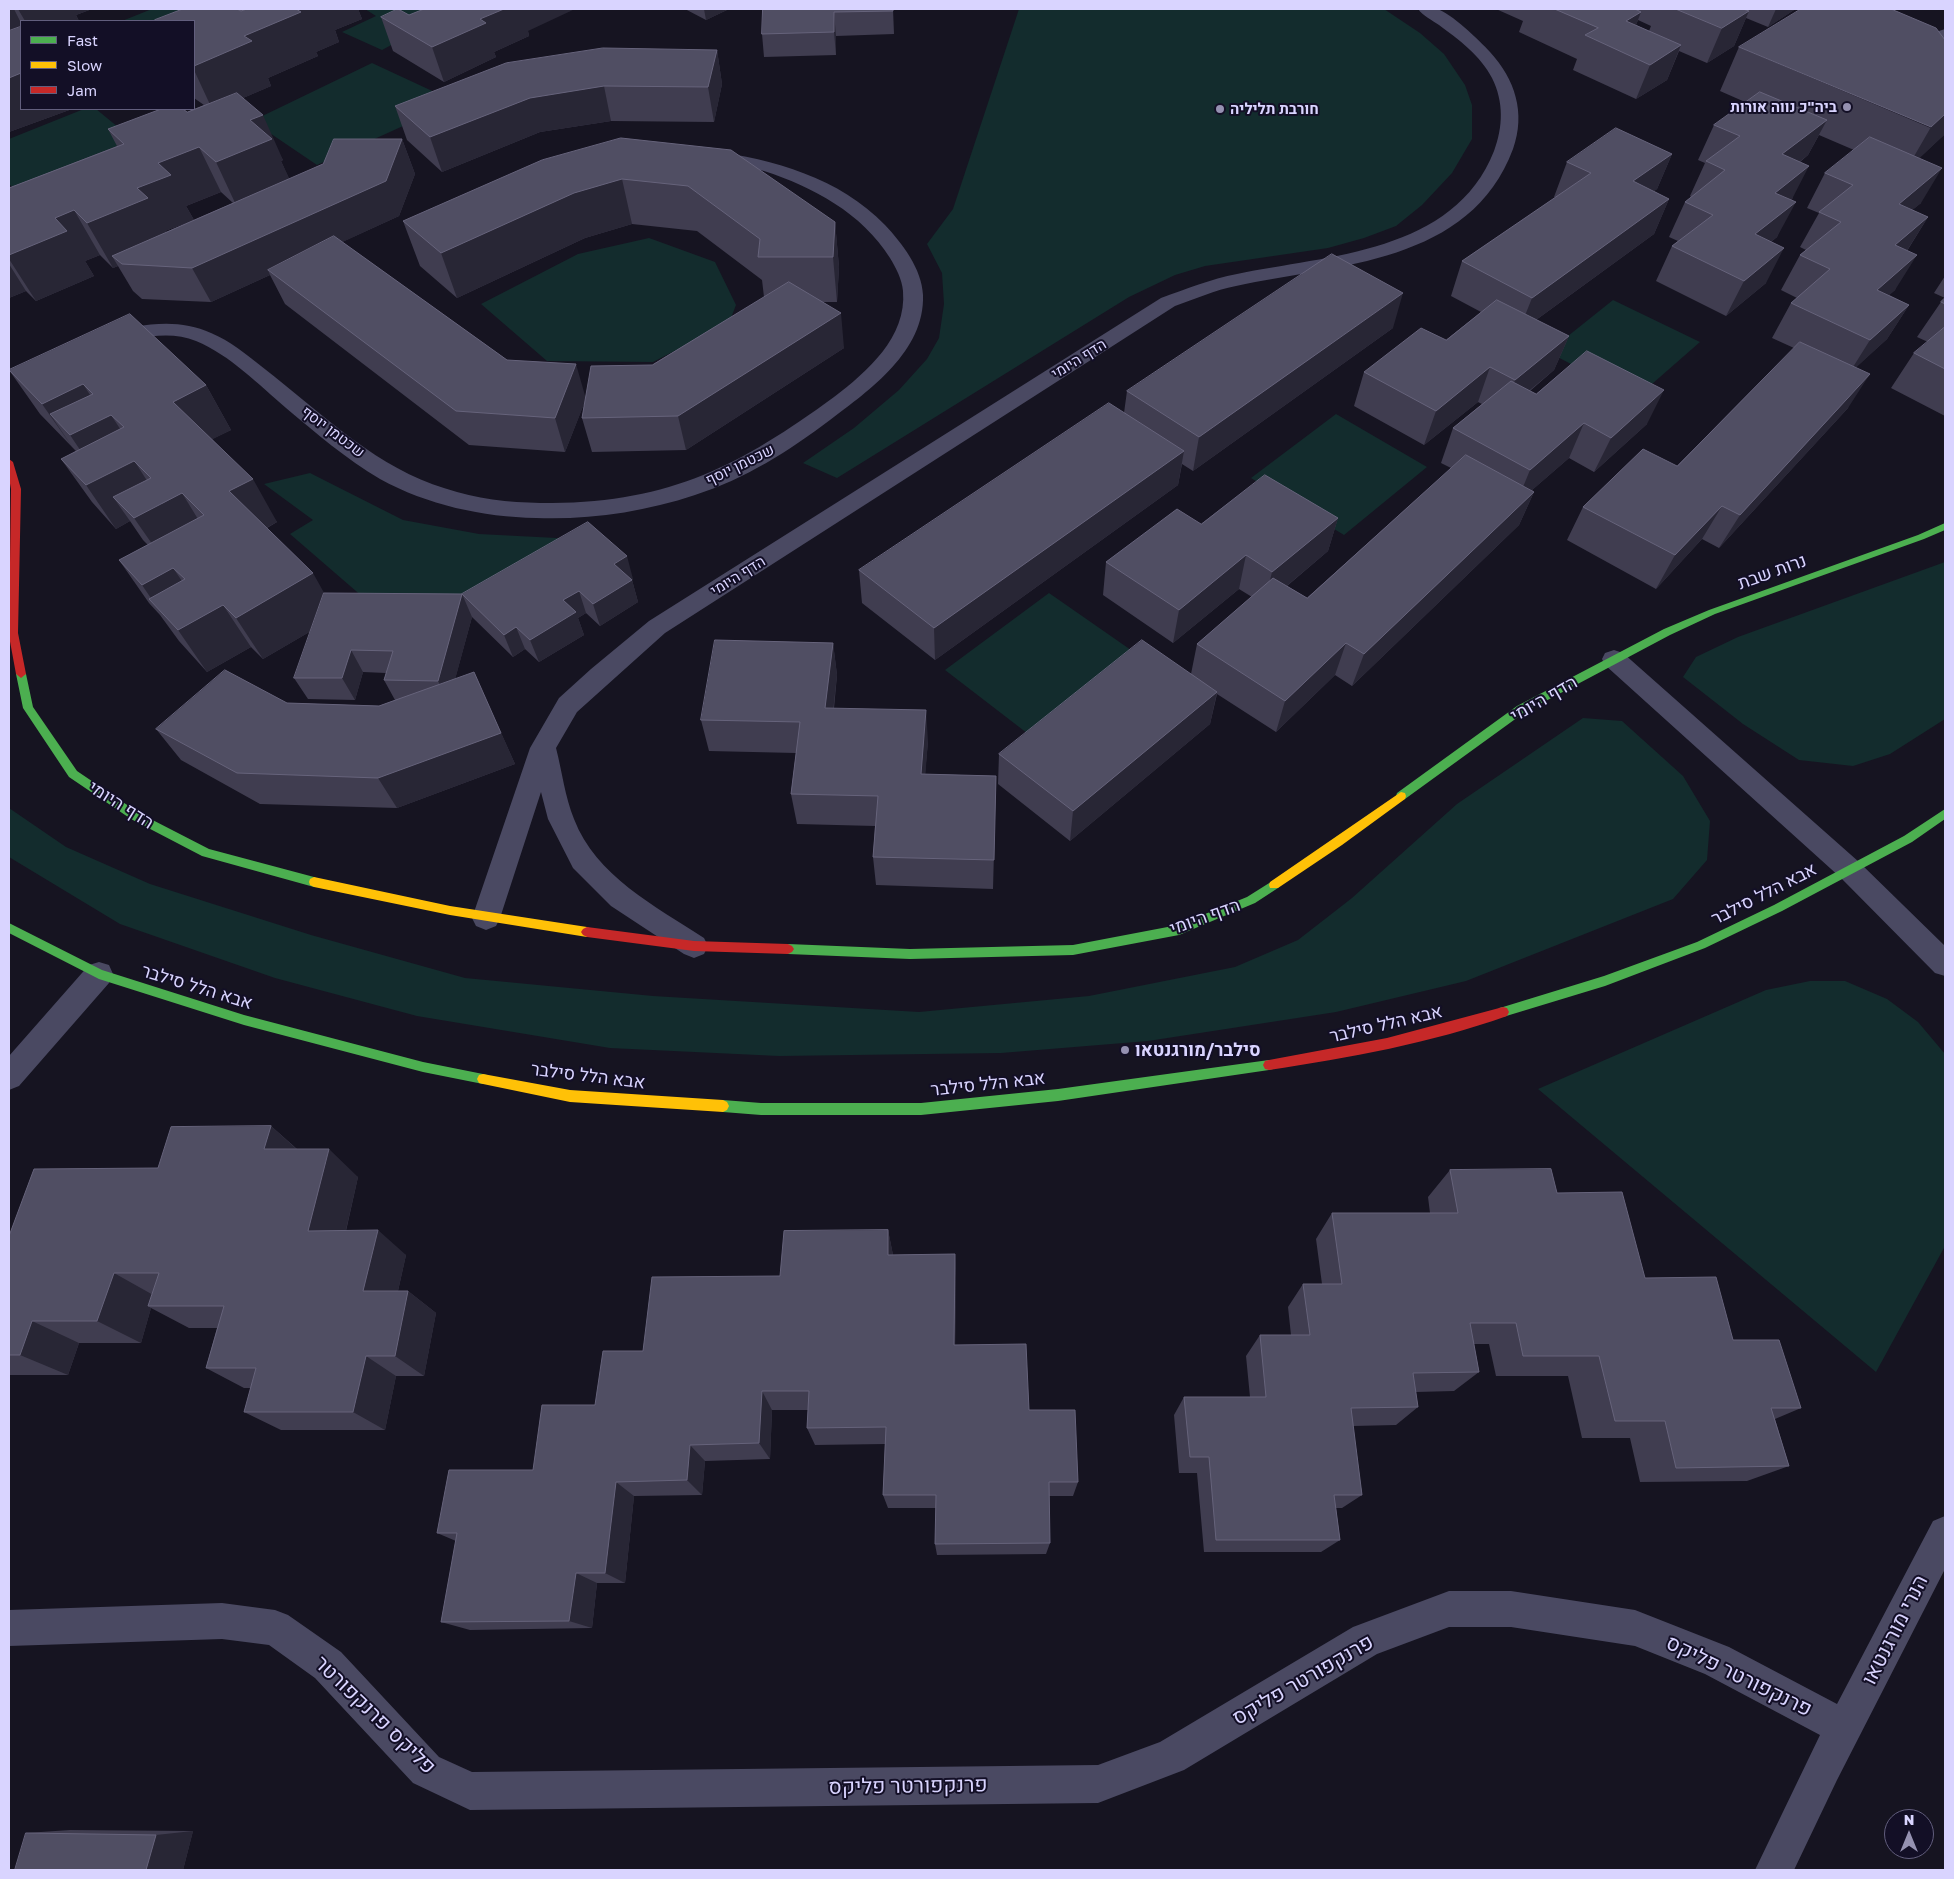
<!DOCTYPE html>
<meta charset="utf-8">
<style>
body{margin:0}
#map{position:relative;width:1954px;height:1879px;overflow:hidden;background:#161421;font-family:"Golos Text",sans-serif}
canvas{display:block}
.frame{position:absolute;inset:0;border:10px solid #d9d4ff;pointer-events:none}
.legend{position:absolute;left:20px;top:20px;width:175px;height:90px;box-sizing:border-box;background:#130f26;border:1px solid #625e7d;margin:0;padding:6px 9px;list-style:none;font-size:15px;color:#d9d4ff}
.legend li{display:flex;align-items:center;gap:10px;height:25px}
.legend b{width:25px;border:1px solid #625e7d}
.north{position:absolute;left:1884px;top:1809px;width:50px;height:50px;box-sizing:border-box;background:#130f26;border:1px solid #625e7d;border-radius:50%;rotate:0deg;font-size:14px;font-weight:700;line-height:20px;text-align:center;color:#d9d4ff}
.north::after{content:'';display:block;margin:auto;width:18px;height:22px;background:#9591b1;clip-path:polygon(50% 0,100% 100%,50% 72%,0 100%)}
</style>
<div id="map">
<canvas width="1954" height="1879"></canvas>
<div class="frame"></div>
<ul class="legend">
<li><b style="height:6px;background:#4caf50"></b>Fast</li>
<li><b style="height:6px;background:#ffc107"></b>Slow</li>
<li><b style="height:6px;background:#c62828"></b>Jam</li>
</ul>
<div class="north">N</div>
</div>
<script>
const c = document.querySelector('canvas').getContext('2d');
c.lineJoin = 'round';
function fillPath(path, color) {
  c.fillStyle = color;
  c.fill(path, 'evenodd');
}
function trace(path, color, width, dash) {
  c.strokeStyle = color;
  c.lineWidth = width;
  c.lineCap = dash ? 'butt' : 'round';
  c.setLineDash(dash || []);
  c.stroke(path);
}
function drawText(font, color, halo, rows, align = 'center') {
  c.font = font + ' "Golos Text",Heebo,sans-serif';
  c.lineWidth = 4;
  c.setLineDash([]);
  c.textBaseline = 'middle';
  c.strokeStyle = halo;
  c.fillStyle = color;
  for (const [text, x, y, turn = 0] of rows) {
    c.save();
    c.translate(x, y);
    c.rotate((+turn || 0) * Math.PI / 180);
    c.textAlign = isNaN(turn) ? turn : align;
    if (halo) c.strokeText(text, 0, 0);
    c.fillText(text, 0, 0);
    c.restore();
  }
}
fillPath(new Path2D(`
 M152 9H181L223 36 194 21H122Z
 M365 9H458L382 50 342 32 376 16Z
 M1019 9H1384L1420 33 1444 54 1465 85 1472 105V139L1452 173 1422 205 1396 226 1364 238 1328 248 1205 266 1175 275 1129 297 837 478 803 463 854 428 899 390 927 359 939 338 944 304 942 273 927 244 953 209Z
 M372 63 456 102 317 165 252 121Z
 M84 109H96L146 150 27 200 9 184V139Z
 M649 238 715 262 736 305 729 323 653 362 547 361 481 304 578 254Z
 M1613 300 1700 342 1636 398 1548 352Z
 M1336 414 1427 467 1344 535 1251 478Z
 M310 473 403 520 479 534 576 539 470 595 364 598 290 534 313 520 264 484Z
 M1945 562V719L1890 754 1853 766 1799 760 1743 724 1683 677 1696 657 1738 637Z
 M1049 593 1141 657 1036 740 945 670Z
 M1583 718 1622 721 1683 776 1710 821 1707 860 1673 899 1466 981 1336 1012 1148 1041 1001 1053 779 1056 610 1048 417 1016 275 978 120 924 9 857V808L66 847 150 884 311 935 465 978 653 996 919 1012 1089 996 1235 967 1298 940 1352 898 1457 804Z
 M1810 981H1845L1887 999 1918 1022 1945 1054V1246L1876 1372 1538 1089 1766 990Z`), '#132c2d');
fillPath(new Path2D(`
 M1945 29V42L1932 52 1945 67V82L1939 81 1914 51 1939 31Z
 M99 962 109 965 113 974 109 983 19 1086 9 1090V1056L89 965Z`), '#4a4962');
fillPath(new Path2D(`
 M1418 9C1423 9 1432 7 1437 9 1451 13 1479 40 1490 52 1515 79 1526 113 1513 149 1470 264 1338 264 1236 286 1215 290 1195 299 1175 306L665 633 577 712 556 748C562 771 565 797 574 819 596 876 655 906 704 938L708 946 704 954 694 958 684 954 611 906 573 868 548 819 541 792 500 918 496 926 486 930 476 926 472 918 530 748 559 698 591 669 649 621 1161 298C1186 289 1211 279 1237 274 1328 255 1454 253 1494 151 1503 127 1504 102 1492 78 1481 56 1458 39 1439 25 1432 20 1423 16 1418 9Z
 M711 151C773 159 840 178 885 225 902 243 922 269 923 295 925 351 870 390 830 420 789 451 745 479 695 495 644 512 589 520 536 518 483 517 427 505 380 479 346 459 316 433 286 408 259 385 230 355 196 341 177 333 155 335 135 339 124 341 115 346 105 343L102 339C109 330 124 329 135 327 161 322 187 322 211 333 230 341 246 354 261 366 296 393 329 423 365 448 393 468 424 483 457 492 488 501 521 503 552 503 671 502 741 465 834 397 867 372 907 337 903 291 902 279 896 268 890 258 862 213 813 187 764 171 744 165 724 165 705 160L702 156 705 152Z
 M1614 650 1623 653 1859 862 1945 946V976L1935 973 1841 878 1605 665 1602 659 1605 653Z
 M1945 1516V1569L1837 1780 1794 1870H1755L1820 1735 1705 1674 1635 1646 1511 1627H1449L1377 1654 1184 1770 1098 1803 470 1810 413 1783 315 1678 269 1645 222 1639 9 1646V1610L222 1603 275 1610 288 1615 341 1652 439 1757 472 1772 1098 1765 1160 1742 1353 1627 1449 1591H1511L1635 1610 1729 1647 1837 1704 1933 1521Z`), '#4a4962');
fillPath(new Path2D(`
 M1945 523V530L1924 539 1715 614 1670 635 1525 712 1405 799 1401 800 1396 796 1397 793 1517 706 1664 629 1709 610 1918 535Z
 M21 670 26 674 33 707 77 771 139 813 209 849 314 877 318 879 319 882 318 885 314 887 202 856 131 819 69 777 23 708 16 674Z
 M1945 809V819L1912 842 1782 911 1705 948 1605 986 1503 1017 1499 1016 1497 1012 1499 1008 1503 1007 1604 976 1697 942 1774 905 1904 836Z
 M1274 880 1278 882 1279 885 1278 888 1255 903 1179 935 1073 955 910 959 788 954 784 952 782 949 784 946 788 944 910 949 1073 945 1178 925 1247 897Z
 M9 923 102 970 244 1015 423 1062 483 1074 487 1075 489 1079 487 1083 483 1084 423 1072 244 1025 99 979 9 933Z
 M1269 1060 1273 1061 1275 1065 1273 1069 1269 1070 1058 1101 921 1115H761L723 1112 719 1110 717 1106 719 1102 723 1100 761 1103H921L1058 1089Z`), '#4caf50');
fillPath(new Path2D(`
 M1401 792 1405 793 1406 796 1405 799 1342 845 1278 888H1270L1269 885 1270 882Z
 M314 877 450 906 587 927 591 929 593 932 591 935 587 937 450 915 314 887 310 885 309 882 310 879Z
 M483 1074 570 1090 723 1100 727 1102 729 1106 727 1110 723 1112 570 1102 483 1084 479 1083 477 1079 479 1075Z`), '#ffc107');
fillPath(new Path2D(`
 M9 459 13 462 21 489 18 633 26 674 21 678 16 674 9 636 11 489 9 478Z
 M587 927 694 941 788 944 792 946 794 949 792 952 788 954 694 951 587 937 583 935 581 932 583 929Z
 M1503 1007 1507 1008 1509 1012 1507 1016C1431 1043 1349 1058 1269 1070L1265 1069 1263 1065 1265 1061 1269 1060 1387 1038Z`), '#c62828');
fillPath(new Path2D(`
 M9 9H92L76 15 79 21H21V109H72L9 132Z
 M183 9H358L362 19 335 30 339 42 316 52 318 56 268 78 271 86 243 98 283 160 281 161 289 179 402 139 415 174 399 216 342 242 507 360 585 398 652 365 764 297 762 280 697 231 632 224 585 238 457 298 420 266 403 221 621 138 835 222 839 267 837 302H822L844 348 686 450 592 452 582 418 585 401 565 452 469 445 285 304 270 275 211 302 142 299 133 291 118 266 113 268 100 255 85 261 94 276 36 301 26 291 9 298V188L117 146 108 129 187 112 204 105 194 98V21H155V20ZM221 192 233 203 166 232 165 231 194 220 186 206Z
 M685 9H729L706 20Z
 M763 9H893L894 34 836 36V55L764 57 762 34Z
 M1496 9H1794V10L1768 27 1746 18 1734 46 1707 63 1679 51 1667 80 1636 99 1573 70 1577 59 1519 32 1523 21ZM1638 20 1651 26 1649 31 1636 25Z
 M409 15 528 31 529 36 494 52 496 57 444 82 393 51 381 17Z
 M1739 47 1945 134 1919 158 1921 203 1912 210 1928 217 1907 251 1895 290 1889 295 1909 305 1887 339 1856 367 1848 408 1719 548 1702 539 1656 589 1567 540 1583 507 1677 466 1794 348 1772 338 1791 303 1797 298 1781 290 1800 255 1806 250 1800 247 1819 213 1807 208 1825 173 1854 150 1819 135 1808 155 1800 162 1792 200 1777 237 1771 242 1766 283 1726 316 1656 281 1672 246 1678 241 1669 237 1685 202 1691 197 1690 196 1705 163 1698 160 1714 125 1745 102 1720 91Z
 M717 50 722 84 714 122 611 121 540 132 442 172 407 140 395 106Z
 M1672 154 1657 189 1654 191 1669 199 1654 234 1536 320 1569 336 1554 370 1530 391 1536 394 1647 424 1594 472 1569 458 1532 490 1534 492 1519 525 1352 686 1335 675 1276 732 1217 694 1210 724 1070 841 998 784 999 754 1191 674 1197 644 1252 597 1239 589 1173 643 1103 595 1106 562 1201 524 1338 518 1328 551 1287 586 1307 598 1451 468 1441 463 1453 428 1482 404 1478 402 1424 445 1354 406 1364 372 1446 340 1481 312 1451 296 1462 261 1556 198 1554 197 1567 162Z
 M1945 276V416L1891 388 1914 353 1928 342 1917 337 1941 302 1945 298 1934 293Z
 M1393 328 1193 471 1182 464 1178 485 935 660 862 603 859 570 1124 413 1127 391Z
 M9 370 206 385 231 430 212 439 277 522 267 528 324 593 462 594 472 617 455 679 488 704 515 764 397 808 260 804 181 760 156 729 287 703 379 706 395 700 384 680 386 673 363 672 355 700 308 699 294 678 311 631 263 659 251 647 207 672 179 641 160 615 149 603 119 560 148 545 143 540 130 521 116 529 92 502 61 459 76 451 73 448 40 414Z
 M633 579 632 580 638 602 600 626 586 613 578 618 584 635 539 662 525 649 513 657 472 617 462 594Z
 M833 643 837 675 834 708 928 741 925 774 996 776 993 889 876 885 873 857 875 826 797 824 791 794 796 753 709 751 701 720Z
 M271 1126 297 1149 358 1177 346 1231 406 1255 398 1291H408L436 1313 424 1376H396L385 1430H281L244 1412 251 1388H244L206 1368 217 1328H189L151 1308 141 1343H79L68 1375H9V1236L158 1168Z
 M1450 1170 1557 1193 1645 1278 1733 1340 1801 1408 1775 1419 1789 1466 1747 1481 1640 1482 1630 1438H1582L1568 1376H1496L1489 1344H1474L1479 1372 1454 1391 1416 1392 1418 1407 1396 1425 1353 1426 1362 1495 1342 1508H1336L1340 1540 1321 1552H1204L1197 1473H1179L1174 1415 1184 1397H1250L1246 1356 1260 1335H1291L1288 1307 1303 1284H1322L1316 1239 1332 1213H1430L1428 1197Z
 M888 1230 893 1255 955 1254 956 1278 955 1345 1029 1410 1078 1482 1073 1496H1049L1050 1543 1046 1554 937 1555 935 1544 936 1508H888L883 1495 885 1444 815 1445 807 1428 808 1410H772L770 1459 705 1461 702 1495 634 1496 625 1583H597L592 1628 470 1630 441 1622 456 1541 437 1533 533 1470 595 1405 643 1351 780 1276Z
 M70 1830 193 1831 183 1870H15L26 1833Z`), '#403d50');
fillPath(new Path2D(`
 M9 9H14L21 23V42L9 47Z
 M18 9H92L76 15 79 21H25Z
 M296 9H358L362 19 335 30 339 42 316 52 318 56 268 78 271 86 213 111 194 70V66L244 36Z
 M504 9H575L528 31 529 36 494 52 496 57 444 82 432 47 480 19Z
 M704 9H729L706 20Z
 M1776 9H1794V10L1768 27Z
 M1749 11 1734 46 1707 63 1722 28Z
 M834 12 836 36V55L834 32Z
 M1641 12 1628 46 1626 21Z
 M1681 45 1667 80 1636 99 1650 65Z
 M717 50 722 84 714 122 708 87Z
 M21 73V109H72L9 132V78Z
 M604 86 611 121 540 132 442 172 430 137 530 98Z
 M1945 114V134L1905 172 1931 127Z
 M263 115 283 160 281 161 292 184 237 207 216 162 250 120Z
 M1827 120 1808 155 1765 189 1782 154Z
 M402 139 415 174 399 216 273 274 268 270 270 275 211 302 192 268Z
 M199 147 221 192 186 206 194 220 165 231 172 243 112 256 118 266 113 268 87 223 137 188 158 163Z
 M1672 154 1657 189 1619 216 1633 181Z
 M1809 166 1791 201 1775 193Z
 M1942 168 1921 203 1878 239 1899 204Z
 M622 179 632 224 585 238 457 298 441 253 574 193Z
 M1669 199 1654 234 1518 333 1532 298Z
 M1796 202 1777 237 1737 269 1755 234Z
 M74 210 100 255 85 261 94 276 36 301 9 259V255L55 218Z
 M1928 217 1906 252 1895 245Z
 M835 222 839 267 837 302 833 257Z
 M1784 248 1766 283 1726 316 1744 281Z
 M1917 255 1895 290 1856 325 1877 290Z
 M9 264 26 291 9 298Z
 M1403 293 1393 328 1193 471 1199 437Z
 M1909 305 1887 339 1848 375 1870 340Z
 M841 313 844 348 686 450 678 416Z
 M1569 336 1554 370 1501 414 1515 380Z
 M576 364 586 399 565 452 555 418Z
 M1490 367 1478 402 1424 445 1436 411Z
 M1870 374 1848 408 1719 548 1740 515Z
 M83 384 105 418 111 415 140 459 135 462 162 504 182 493 209 537 164 561 134 518 113 497 130 521 116 529 86 485 99 478 70 435 50 414 73 448 42 404Z
 M206 385 231 430 199 446 173 402Z
 M1664 390 1647 424 1594 472 1611 438Z
 M1584 423 1569 458 1516 504 1530 470Z
 M1184 451 1178 485 935 660 934 628Z
 M253 479 277 522 255 534 229 491Z
 M1534 492 1519 525 1352 686 1364 654Z
 M1722 506 1702 539 1656 589 1675 555Z
 M1338 518 1328 551 1264 605 1272 572Z
 M1246 555 1239 589 1173 643 1179 610Z
 M627 556 633 579 621 587 632 580 638 602 600 626 593 604 614 564Z
 M173 568 202 610H159L142 585Z
 M313 573 337 616 263 659 236 618Z
 M579 591 586 613 578 618 584 635 539 662 530 640 563 600Z
 M462 594 472 617 449 702 438 681Z
 M223 605 251 647 207 672 178 630Z
 M516 627 525 649 513 657 504 635Z
 M833 643 837 675 830 739 825 708Z
 M1346 643 1335 675 1276 732 1285 701Z
 M351 650 363 672 355 700 342 678Z
 M474 672 515 764 397 808 378 778Z
 M1217 692 1210 724 1070 841 1073 811Z
 M926 710 928 741 923 804 921 774Z
 M271 1126 303 1155 264 1149Z
 M329 1149 358 1177 340 1256 308 1231Z
 M378 1230 406 1255 393 1313 363 1291Z
 M888 1230 893 1255H888Z
 M955 1254 956 1278 955 1365 954 1345Z
 M114 1273 155 1296 148 1306 151 1308 141 1343 97 1321Z
 M408 1291 436 1313 424 1376 395 1356Z
 M32 1321 79 1343 68 1375 20 1355Z
 M366 1356 396 1376 385 1430 353 1412Z
 M762 1391 772 1410 770 1459 759 1443Z
 M690 1445 705 1461 702 1495 687 1480Z
 M616 1482 634 1496 625 1583 605 1573Z
 M576 1573 597 1583 592 1628 569 1621Z
 M193 1831 183 1870H146L156 1835Z`), '#282635');
const building = new Path2D(`
 M183 9H237L241 11 247 9H296L301 12 244 36 252 41 194 66V21H156L155 20Z
 M398 9 409 15 424 9H504L480 19 486 23 432 47 381 17Z
 M763 9H893V11L834 12V32L762 34Z
 M1555 9H1635L1641 12 1626 21 1681 45 1650 65 1585 35 1598 28Z
 M1676 9H1743L1749 11 1722 28Z
 M1801 9H1891L1936 28 1945 40V114L1931 127 1739 47Z
 M20 27 21 28V73L9 78V31Z
 M603 48 717 50 708 87 604 86 530 98 430 137 395 106 506 63Z
 M1760 92 1827 120 1782 154 1809 166 1775 193 1796 202 1755 234 1784 248 1744 281 1672 246 1713 215 1685 202 1725 170 1706 161 1740 136 1714 125Z
 M237 93 263 115 250 120 272 139 216 162 199 147 158 163 171 175 137 188 148 198 87 223 74 210 55 218 67 231 9 255V188L124 144 108 129 161 109H183L187 112Z
 M1616 128 1672 154 1633 181 1669 199 1532 298 1462 261 1591 173 1567 162Z
 M1870 137 1942 168 1899 204 1928 217 1895 245 1917 255 1877 290 1909 305 1870 340 1791 303 1830 269 1800 255 1841 222 1819 212 1853 185 1825 173Z
 M621 138 731 150 835 222 833 257H758L760 239 688 186 622 179 574 193 441 253 403 221 542 160Z
 M334 139H402L386 181 192 268 122 264 112 256 323 164Z
 M334 236 507 360 576 364 555 418 456 411 268 270Z
 M1332 254 1403 293 1199 437 1127 391Z
 M789 282 841 313 678 416 582 418 591 366 652 365Z
 M1945 298V304L1941 302Z
 M1497 300 1569 336 1515 380 1490 367 1436 411 1364 372 1421 328 1446 340Z
 M130 314 206 385 173 402 253 479 229 491 313 573 236 618 223 605 178 630 149 599 185 579 173 568 142 585 119 560 204 515 182 493 134 518 113 497 151 478 134 461 86 485 61 459 124 427 111 415 70 435 50 414 93 394 83 384 42 404 9 370Z
 M1945 327V369L1914 353Z
 M1800 342 1870 374 1740 515 1722 506 1675 555 1583 507 1643 449 1677 466Z
 M1587 351 1664 390 1611 438 1584 423 1530 470 1453 428 1511 381 1536 394Z
 M1109 403 1184 451 934 628 859 570Z
 M1466 455 1534 492 1364 654 1346 643 1285 701 1197 644 1273 578 1307 598Z
 M1265 475 1338 518 1272 572 1246 555 1179 610 1106 562 1177 509 1201 524Z
 M588 522 627 556 614 564 632 580 593 604 579 591 563 600 576 612 530 640 516 627 504 635 462 594Z
 M324 593 462 594 438 681 384 680 393 651 351 650 342 678H294Z
 M715 640 833 643 825 708 926 710 921 774 996 776 994 860 873 857 878 796 791 794 800 722 701 720Z
 M1142 640 1217 692 1073 811 999 754Z
 M225 670 287 703 379 706 474 672 501 733 378 778 237 773 156 729Z
 M271 1126 264 1149H329L308 1231 378 1230 363 1291H408L395 1356H366L353 1412H244L256 1368H206L224 1306H148L159 1273H114L97 1321H32L20 1355H9V1236L34 1169 158 1168 171 1127Z
 M1551 1169 1557 1193 1622 1192 1645 1278 1716 1277 1733 1340H1779L1801 1408H1771L1789 1466 1676 1468 1665 1421H1615L1599 1356H1523L1516 1323H1470L1479 1372 1413 1373 1418 1407 1351 1408 1362 1495H1334L1340 1540H1216L1209 1457H1190L1184 1397H1266L1260 1335H1310L1303 1284H1342L1332 1213H1458L1450 1170Z
 M888 1230V1255L955 1254 954 1345 1026 1344 1029 1410H1075L1078 1482H1049L1050 1543 935 1544 936 1495H883L886 1427 807 1428 809 1391H762L759 1443 690 1445 687 1480 616 1482 605 1573H576L569 1621 441 1622 457 1533H437L449 1470H533L542 1405H595L603 1351H643L652 1277 780 1276 784 1231Z
 M26 1833 156 1835 146 1870H15Z`);
fillPath(building, '#504e63');
trace(building, '#66637b', 1);
for (const [x, y, r, color] of [
 [1847,107,5,"#9591b1"],
 [1220,109,5,"#9591b1"],
 [1125,1050,5,"#9591b1"]
]) {
  const dot = new Path2D();
  dot.arc(x, y, r, 0, 2 * Math.PI);
  c.fillStyle = color;
  c.fill(dot);
  trace(dot, '#130f26', 2);
}
drawText('bold 15px', '#d9d4ff', '#130f26', [
 ["ביה\"כ נווה אורות",1837,107],
 ["חורבת תליליה",1230,109,"left"]
], 'right');
drawText('15px', '#d9d4ff', '#130f26', [
 ["הדף היומי",1079,359,-32],
 ["שכטמן יוסף",333,432,37],
 ["שכטמן יוסף",740,465,-26],
 ["הדף היומי",738,576,-32]
]);
drawText('18px', '#d9d4ff', '#130f26', [
 ["נרות שבת",1772,572,-20],
 ["הדף היומי",1544,699,-30],
 ["הדף היומי",121,805,32],
 ["אבא הלל סילבר",1764,894,-27],
 ["הדף היומי",1205,917,-20],
 ["אבא הלל סילבר",197,987,17],
 ["אבא הלל סילבר",1386,1024,-13],
 ["אבא הלל סילבר",588,1076,7],
 ["אבא הלל סילבר",988,1084,-6]
]);
drawText('bold 18px', '#d9d4ff', '#130f26', [
 ["סילבר/מורגנטאו",1135,1050]
], 'left');
drawText('21px', '#d9d4ff', '#130f26', [
 ["הנרי מורגנטאו",1895,1630,-63],
 ["פרנקפורטר פליקס",1739,1676,26],
 ["פרנקפורטר פליקס",1303,1680,-30],
 ["פליקס פרנקפורטר",375,1715,44],
 ["פרנקפורטר פליקס",908,1786,-1]
]);
</script>
